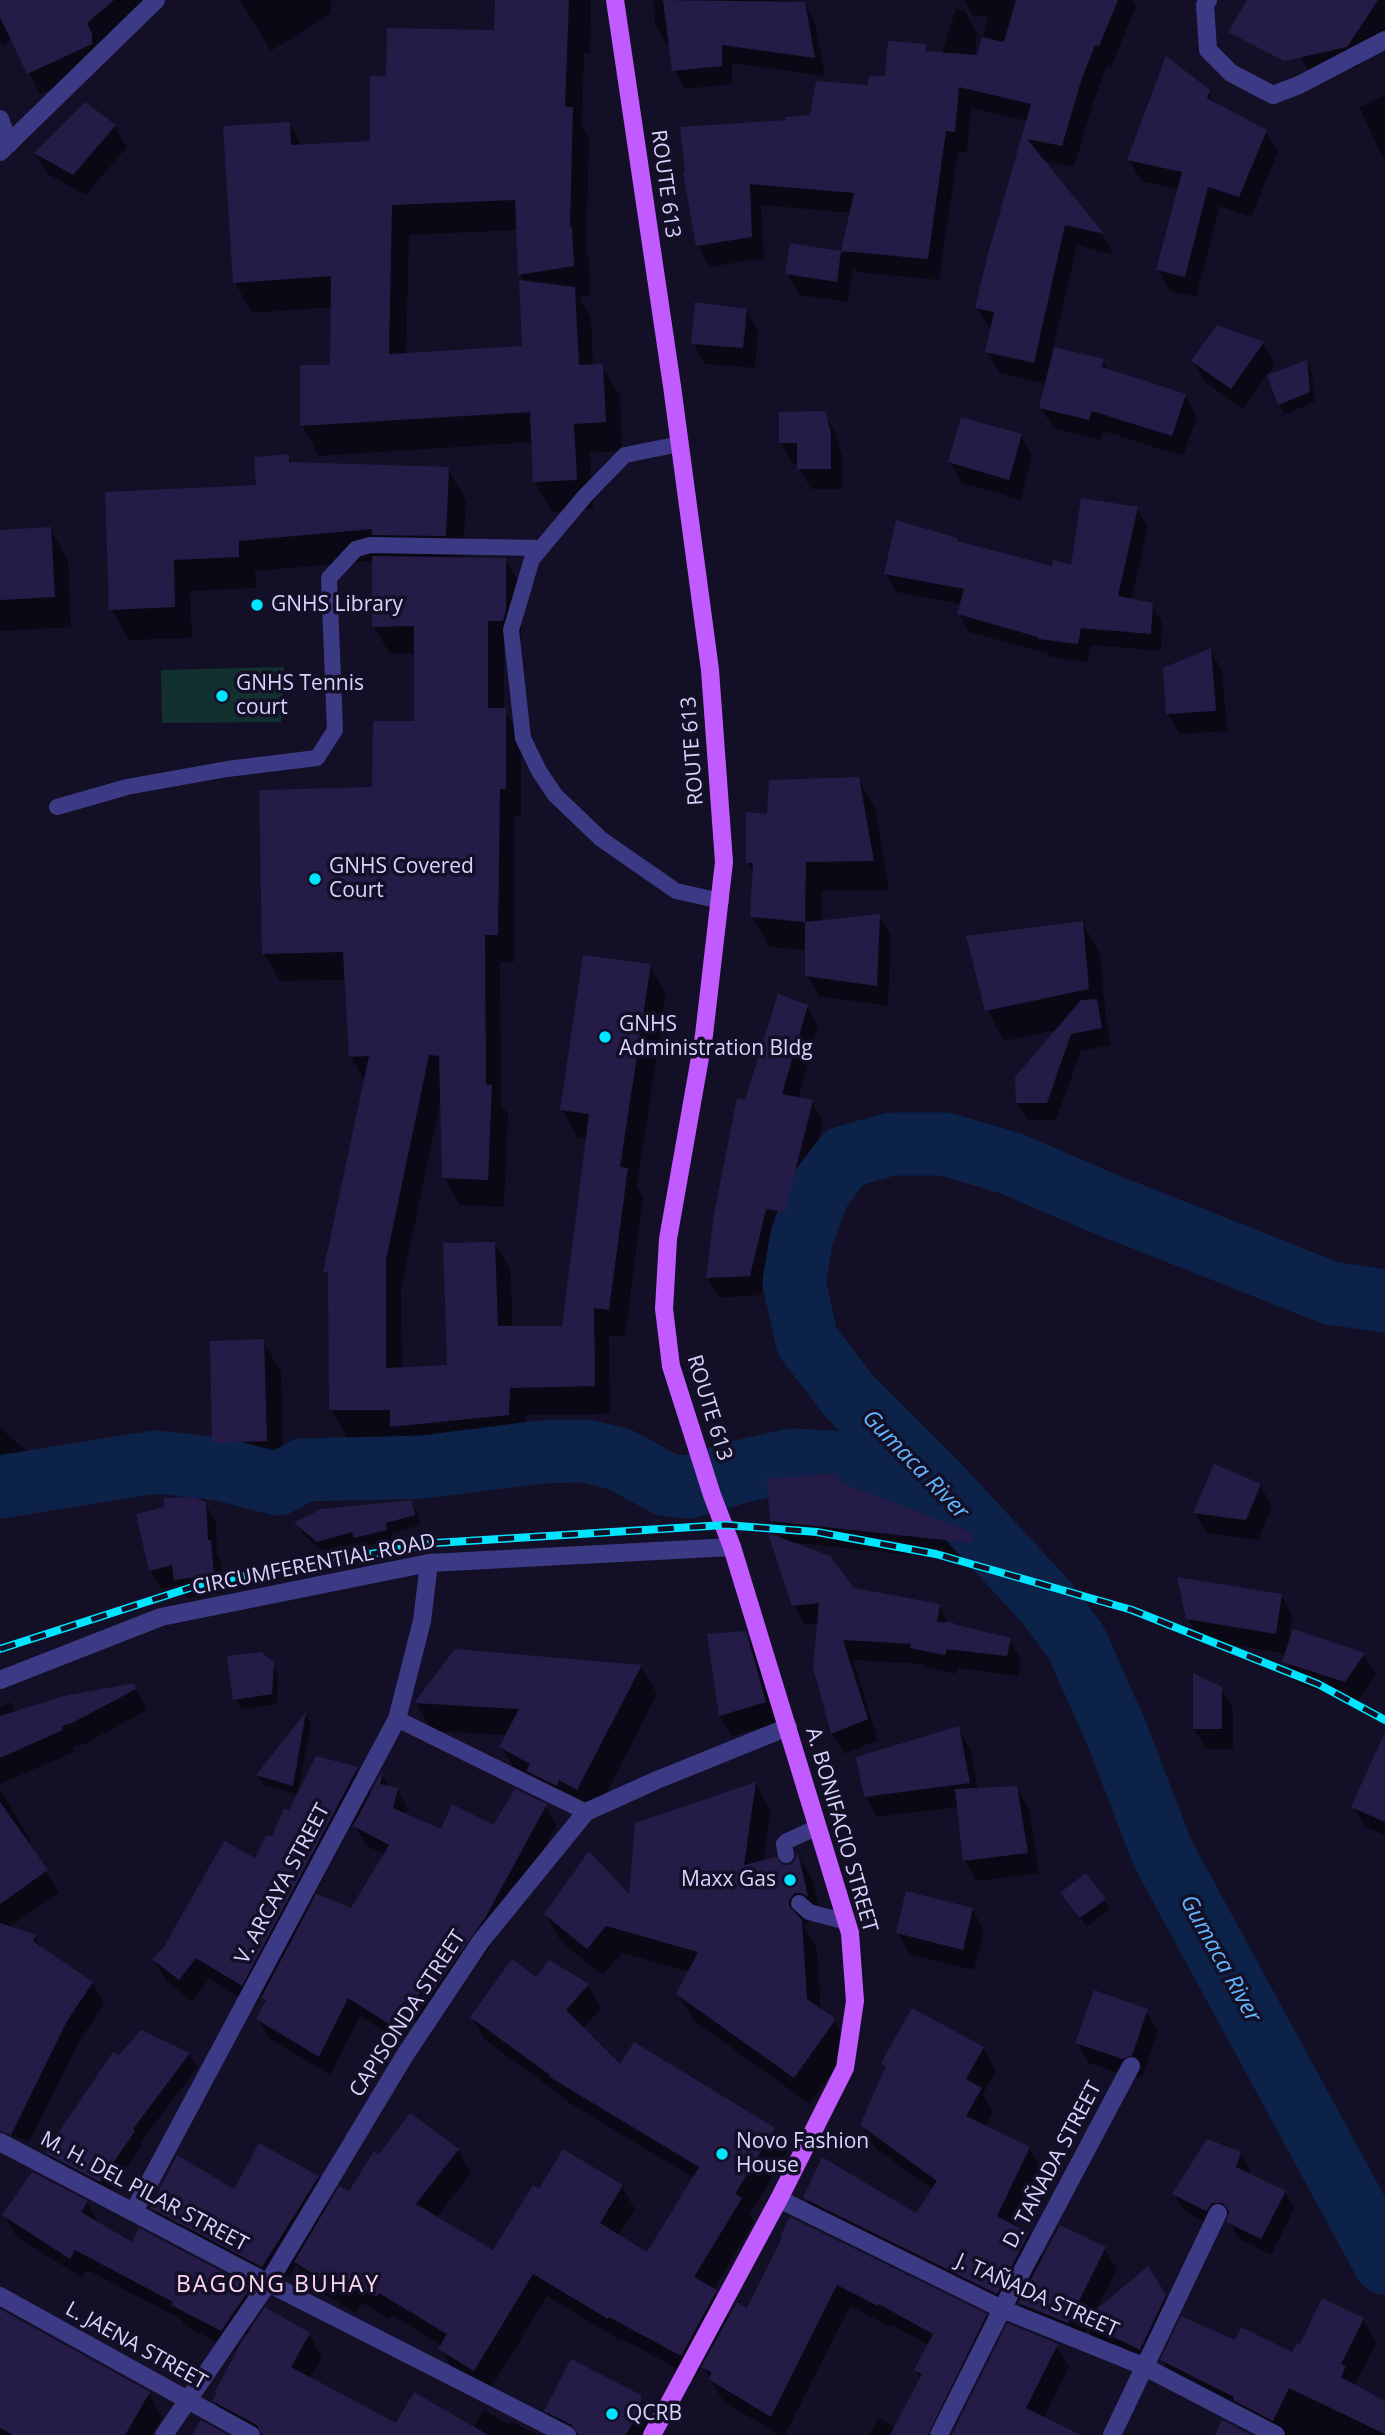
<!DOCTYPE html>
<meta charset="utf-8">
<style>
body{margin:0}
canvas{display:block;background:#130f26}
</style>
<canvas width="1385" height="2435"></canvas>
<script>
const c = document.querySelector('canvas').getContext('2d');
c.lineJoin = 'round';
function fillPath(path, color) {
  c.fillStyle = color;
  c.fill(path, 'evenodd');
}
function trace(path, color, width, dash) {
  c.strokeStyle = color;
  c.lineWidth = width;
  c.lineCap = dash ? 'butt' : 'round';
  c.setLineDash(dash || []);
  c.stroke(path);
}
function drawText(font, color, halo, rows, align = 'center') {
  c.font = font + ' "Open Sans",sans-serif';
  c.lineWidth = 7;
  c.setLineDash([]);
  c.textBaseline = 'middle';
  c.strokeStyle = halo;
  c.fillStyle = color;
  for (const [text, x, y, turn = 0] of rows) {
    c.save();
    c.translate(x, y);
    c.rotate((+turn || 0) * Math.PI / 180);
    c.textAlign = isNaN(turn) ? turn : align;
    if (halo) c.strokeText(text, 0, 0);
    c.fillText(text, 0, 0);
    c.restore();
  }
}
fillPath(new Path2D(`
 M284 667 281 722 162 723 161 670Z`), '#12302f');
fillPath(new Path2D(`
 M0 0H151L98 44 103 55V65L40 94 12 39 2 46 0 42Z
 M240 0H332L330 14 271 51Z
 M496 0H591L590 53H584L582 127 589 139 586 255 589 259 590 295 579 297 591 319 593 366H602L620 396 622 451 590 453 593 509 552 512 535 482 533 442 319 456 302 426 331 367 333 307 252 313 235 283 289 123 302 146 372 143 388 78 495 32ZM518 230 520 274 525 283 523 348 406 355 409 235Z
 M654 0H783L804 3 815 22 825 76 732 63V84L685 89 674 70 671 43 666 44 655 25Z
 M964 0H1132L1136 7 1111 67 1107 66 1093 103 1074 167 1042 160 1103 235 1114 255 1077 245 1053 349 1103 361 1109 371 1185 396 1197 417 1183 456 1103 431 1101 440 1053 428 1041 408 1047 384 1000 373 987 352 992 330 990 329 977 308 1028 121 971 108 967 153 958 152 939 280 856 272 853 268 848 302 799 295 787 274 792 245 843 253 852 213 761 205 764 258 710 267 697 245 685 174 917 128 956 9 964 11 977 33 975 57H979L988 17 973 16Z
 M1255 0H1385V37L1377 38 1358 67 1312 77 1301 58 1308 41Z
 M1208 91 1217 106 1266 131 1278 152 1251 217 1220 206 1196 297 1170 291 1158 270 1179 189 1141 181 1129 160Z
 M1385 95V162L1359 107Z
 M86 105 115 127 127 147 86 195 48 174 36 154Z
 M746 310 758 331 755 368 705 364 693 343Z
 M1263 343 1275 364 1243 409 1205 382 1193 361Z
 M1306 362 1312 372 1315 402 1285 414 1279 404Z
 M824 413 836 434 842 456V489H811L799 468V464H793L781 443Z
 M1021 435 1032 456 1021 500 962 483 950 462Z
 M288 456 292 463 448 469 466 500 463 559 505 560 522 588 521 639 518 649H504V709L521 737V816H515L514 962H500L501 1104 508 1114 504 1207 460 1205 444 1177 440 1104 401 1289 402 1369 448 1367 494 1243 511 1271 512 1328 564 1327 588 1139 578 1138 562 1110 650 966 666 994 637 1187 643 1197 625 1337 609 1335 610 1414 525 1415 524 1443 408 1455 398 1438H347L331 1410 330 1280 325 1271 365 1082 351 1057 346 980 280 981 264 953 416 722 415 654H390L373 626V561L255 571 256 588 190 591 192 638 129 640 111 609 258 487Z
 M1137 509 1148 527 1131 601 1152 605 1162 623 1161 651 1091 645 1087 662 1050 657 1049 654 969 632 959 614 961 604 896 592 886 574 956 539 959 543 1053 568 1073 567Z
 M50 529 68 560 71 627 0 631V532Z
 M1210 650 1222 670 1227 731 1180 734 1168 714Z
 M858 779 875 808 889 890 822 891V922L879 916 891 936 888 1006 819 996 807 975V950L769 947 752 917 754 874 748 863 769 816Z
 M1083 923 1100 954 1106 1020 1111 1045 1081 1051 1056 1120H1027L1017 1103 1057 1030 1004 1041 987 1010Z
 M807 1006 818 1026 798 1099 811 1101 823 1121 796 1231 777 1229 761 1295 719 1298 707 1278 746 1102Z
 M263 1341 281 1372 284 1472 232 1473 214 1442Z
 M0 1428 26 1450 44 1481 7 1519 0 1514Z
 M837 1475 844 1486 972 1535 984 1555 982 1563 790 1542 853 1589 939 1606 949 1624 1010 1640 1021 1660 1018 1676 958 1668 956 1674 924 1667 922 1664 853 1660 878 1740 844 1754 832 1734 815 1667 819 1624 805 1625 793 1605 784 1541 772 1520Z
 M1260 1485 1272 1506 1258 1540 1207 1533 1195 1513Z
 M411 1502 417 1512 420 1525 391 1533 392 1540 361 1547 358 1542 323 1551 302 1533 297 1524Z
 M205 1503 216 1522 217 1555 221 1561 224 1593 187 1598 179 1585 161 1589 150 1570Z
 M1281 1595 1293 1616 1289 1638 1364 1654 1376 1674 1357 1702 1296 1683 1284 1662 1287 1654 1200 1640 1188 1619Z
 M745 1633 757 1654 777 1723 732 1736 720 1716 709 1636Z
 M456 1650 641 1666 657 1694 594 1817 518 1775 501 1747 507 1735 432 1731 416 1703Z
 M272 1663 278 1674 277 1704 241 1709 235 1699Z
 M133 1685 147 1710 85 1744 73 1747 74 1752 0 1784V1707L10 1702 17 1713Z
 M1221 1688 1233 1709V1749H1206L1194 1729Z
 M306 1715 311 1723 298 1793 317 1758 357 1768 372 1794 382 1775 389 1787 397 1790 408 1809 406 1816 442 1832 493 1827 545 1806 557 1825 496 1938 446 2009 425 2021H414L400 2042 360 2016 330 2075 269 2038 258 2018 266 2003 261 1994 255 2007 209 1979 192 2002 167 1982 154 1960 255 1861 290 1813 298 1795 264 1785 258 1775ZM353 1823 366 1845 385 1855 352 1911 314 1895Z
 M958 1728 970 1748 978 1790 1017 1788 1029 1809 1039 1873 976 1881 964 1860 958 1807 877 1817 865 1796Z
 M1385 1780V1835L1364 1826 1353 1807Z
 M756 1784 771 1811 763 1862 789 1867 795 1864 799 1856 813 1881 822 1921 811 1920 804 1927 817 1949 821 2011 834 2020 850 2047 810 2104 694 2021 678 1994 690 1972 622 1953 603 1975 561 1942 546 1914 631 1898 637 1824Z
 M0 1789 31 1841 27 1843 59 1892 8 1928 35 1937 43 1950 92 1983 104 2004 79 2042 29 2142 0 2131Z
 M1062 1894 1104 1900 1110 1909 1087 1927Z
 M972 1909 984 1930 974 1970 910 1954 898 1933Z
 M536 1980 588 1985 601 2008 582 2029 621 2067 774 2129 787 2152 750 2214 754 2222 713 2290 730 2317 747 2310 784 2239 985 2315 998 2338 950 2435H869L878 2418 896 2427 921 2380 916 2370 929 2345 892 2325 891 2327 850 2306 785 2435H779L723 2401 702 2365 695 2378 622 2339 621 2341 547 2296 488 2393 454 2372 441 2349 443 2346 392 2315 389 2319 362 2303 355 2313 309 2285 297 2264 290 2276 287 2274 277 2293 167 2235 152 2208 318 2177 332 2201 349 2194 379 2157 458 2150 471 2173 436 2218 494 2252 539 2191 621 2186 635 2209 618 2236 648 2254 694 2178 563 2099 561 2095 485 2040 472 2017Z
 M1146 2011 1158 2031 1143 2076 1135 2079 1089 2063 1077 2043Z
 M142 2032 189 2054 197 2068 140 2143 142 2146 108 2194 55 2166 47 2153Z
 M983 2048 996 2071 983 2094 993 2112 985 2127 1029 2148 1042 2171 1015 2228 1028 2235 1043 2260 1105 2249 1117 2269 1094 2314 1165 2296 1174 2312 1149 2364 1093 2338 1087 2328 1080 2343 1032 2324 1018 2300 1010 2316 818 2221 805 2198 917 2216 934 2190 875 2148 862 2125 887 2069 883 2063Z
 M1240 2153 1250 2170 1248 2175 1285 2192 1294 2209 1271 2255 1238 2238 1229 2220H1222L1216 2227 1184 2211 1174 2194Z
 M87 2202 99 2223 133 2245 250 2288 262 2309 248 2329 309 2334 322 2357 310 2379 396 2426 473 2428 484 2410 508 2424 510 2421 538 2435H249L227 2423 214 2401 247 2336 245 2334 234 2351 185 2326 181 2319 87 2270 82 2278 16 2236 4 2215Z
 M0 2311 149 2393 162 2417 152 2435H0Z
 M1363 2319 1376 2343 1355 2385 1385 2403V2435H1271L1176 2383 1162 2360 1235 2343 1293 2355Z
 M1056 2345 1069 2367 1044 2418 1059 2435H954Z
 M640 2397 653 2420 650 2435H563L559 2433 546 2411Z`), '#0007');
trace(new Path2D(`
 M1385 1301 1330 1293 1098 1201 1012 1164 945 1144H891L845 1157 819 1191 802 1236 794 1282 807 1341 849 1396 936 1483 1047 1603 1076 1642 1116 1732 1163 1854 1385 2263
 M0 1487 155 1462 220 1469 278 1484 303 1470 423 1467 541 1452 585 1451 619 1459 667 1485 688 1487 739 1472 792 1460 850 1463 936 1483`), '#0c2248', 63);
fillPath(new Path2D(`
 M0 0H114L87 23 92 33V44L27 74 0 17Z
 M495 0H569L565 107H573L570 227H572L574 266 518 275 515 200 392 205 389 354 522 346 519 280 575 287 579 365 603 364 606 422 574 424 577 480 533 482 530 412 300 426V365H330L331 276 233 283 223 126 290 122 291 145 370 141V76H386L387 28 494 30Z
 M663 0 805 2 815 58 722 45V66L672 71Z
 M1016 0H1118L1099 46 1095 45 1081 81 1062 146 1027 139 1104 234 1065 225 1034 363 985 352 994 312 975 308 988 254 1031 104 959 87 955 132 946 131 928 259 841 251 854 193 750 184 752 237 696 246 683 172H685L680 127 786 120 785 117 810 115 816 81 868 85 869 76H885L888 41 926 44 925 51 977 55 982 37 1004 42Z
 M1247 0H1378L1347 47 1284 61 1228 32Z
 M1166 56 1210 90 1207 98 1267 130 1239 197 1208 187 1185 277 1156 270 1182 172 1127 160Z
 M85 102 116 125 73 175 34 153Z
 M790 243 841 251 837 282 785 274Z
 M695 302 747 309 743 348 691 344Z
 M1217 325 1264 342 1231 389 1191 361Z
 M1054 347 1104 359 1102 367 1186 394 1172 436 1092 411 1089 420 1039 408Z
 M1307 360 1310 392 1278 405 1267 375Z
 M825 411 831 433V469H797V443H779V412Z
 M961 417 1022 434 1009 480 948 462Z
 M289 454V462L449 467 446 536 372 535V529L239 541V557L174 560 175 607 109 610 105 492 256 485 254 457Z
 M1081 498 1138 507 1118 596 1153 603 1151 634 1081 628 1078 644 1038 639V637L957 614 964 589 884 574 896 520 957 538V541L1052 566 1053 560 1071 565Z
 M51 527 55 597 0 600V530Z
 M372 556 506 558V610L503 621H488V708H506V789H500L498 935H485L486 1084 492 1085 488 1180 442 1178 439 1056 429 1055 386 1260V1368L447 1365 443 1243 495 1242 498 1326H562L589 1114 560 1110 583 955 651 964 620 1167 628 1168 609 1310 594 1308 595 1386 510 1388 509 1415 390 1427V1410H329L328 1273 323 1272 369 1056 349 1057 343 952 262 954 259 790 372 787 373 721H414V626L372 627Z
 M1211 648 1216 711 1166 714 1163 668Z
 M859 777 874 861 806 862 805 922 750 917 753 863H746V812L767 814 769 780Z
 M880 914 877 986 805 976V922Z
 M1083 921 1089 989 985 1011 966 936Z
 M778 994 808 1005 782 1094 813 1100 785 1212 766 1209 750 1276 706 1278 714 1214 737 1098 745 1100Z
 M1097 999 1102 1028 1071 1034 1047 1103H1016L1015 1077 1081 1000Z
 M264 1339 267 1441 212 1443 210 1341Z
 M1214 1464 1261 1484 1246 1520 1193 1513Z
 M838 1473 839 1482 973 1533 971 1543 770 1521 767 1479Z
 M193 1497 206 1502 208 1540H211L214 1575 174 1580 172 1565 149 1571 136 1514 164 1507V1498Z
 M412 1500 415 1515 386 1523 387 1530 354 1538 352 1532 317 1542 294 1523 321 1509Z
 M768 1533 830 1556 854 1588 940 1604 937 1622H953V1624L1011 1638 1007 1656 947 1649 945 1655 910 1648 911 1644 843 1640 868 1719 831 1734 813 1667 819 1603 792 1606Z
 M1177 1577 1282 1594 1276 1634 1186 1619Z
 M1293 1629 1365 1653 1345 1682 1282 1662Z
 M746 1631 766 1702 719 1716 707 1634Z
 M455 1649 642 1665 577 1790 559 1780 557 1786 526 1771 530 1764 499 1747 519 1709 414 1703Z
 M261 1652 274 1662 272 1694 233 1700 227 1656Z
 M1193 1673 1222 1687V1729H1193Z
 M134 1683 136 1689 72 1723 62 1726 63 1730 0 1758V1716L64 1696Z
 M306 1712 293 1786 256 1775Z
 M959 1726 970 1783 864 1797 856 1757Z
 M1385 1732V1822L1351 1807Z
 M316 1756 358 1767 242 1986 196 1958 179 1980 152 1959 163 1948 224 1841 255 1858 266 1836H272L284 1809 289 1810Z
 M381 1773H383L380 1784 398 1788 393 1808 441 1829 452 1804 493 1825 515 1789 547 1804 485 1918 434 1990 425 1984 414 2002H403L389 2024 348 1998 319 2057 256 2019 266 2000 261 1998 316 1894 351 1908 389 1845 353 1826Z
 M756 1782 744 1865 776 1857 782 1865H789L793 1863 798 1852 808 1897 802 1893H795L789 1900V1906L802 1920 807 1999 836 2019 794 2078 676 1994 698 1952 606 1926 587 1949 544 1914 589 1851 629 1894 635 1823Z
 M1017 1786 1028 1853 963 1861 955 1789Z
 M0 1802 48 1870 0 1904Z
 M1086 1873 1106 1899 1080 1918 1060 1893Z
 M906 1891 973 1908 963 1950 896 1933Z
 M0 1923 36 1935 33 1941 93 1982 67 2021 11 2135 0 2131Z
 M512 1959 536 1977 549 1960 589 1984 566 2010 620 2064 634 2042 775 2128 735 2194 742 2198 694 2277 717 2290 681 2356 609 2317 608 2319 533 2274 474 2371 438 2349 447 2334 379 2293 376 2297 348 2281 342 2291 294 2262 339 2186 349 2191 374 2151 379 2154 410 2113 459 2149 416 2204 493 2250 533 2185 539 2189 563 2149 623 2185 600 2223 647 2252 699 2167 548 2076 550 2075 470 2017Z
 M1094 1990 1148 2009 1132 2055 1122 2059 1075 2043Z
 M912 2008 984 2047 966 2079 982 2088 966 2116 1030 2147 997 2216 1029 2233 997 2294 803 2198 822 2157 916 2213 937 2181 860 2125 886 2066 881 2063Z
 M141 2030 190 2053 133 2129 135 2131 100 2182 45 2153 113 2052 119 2055Z
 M1207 2139 1241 2152 1236 2167 1286 2191 1261 2239 1226 2222 1229 2211 1223 2203H1212L1206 2211 1172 2194Z
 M259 2143 319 2176 262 2267 150 2208 177 2155 234 2189Z
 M32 2172 88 2201 81 2212 132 2242 139 2228 251 2287 221 2331 171 2305 173 2302 75 2250 70 2259 2 2215Z
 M790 2217 987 2314 928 2435H890L922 2374 914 2370 933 2334 879 2304 878 2306 837 2285 771 2417 708 2379 712 2373 701 2367 737 2302 747 2308 782 2238 780 2237Z
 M1060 2225 1106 2247 1068 2323 1018 2303Z
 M1148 2266 1166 2295 1140 2350 1082 2322Z
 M1322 2298 1364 2318 1341 2364 1346 2366 1341 2377 1385 2401V2434L1289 2388 1273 2421 1233 2400 1234 2397 1160 2360 1181 2316 1235 2340 1241 2327 1292 2352 1297 2343 1300 2344Z
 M265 2307 310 2333 291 2367 396 2423 414 2392 488 2435H262L257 2425 212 2401 217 2393 215 2392 242 2341Z
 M0 2309 150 2392 125 2435H13L0 2428Z
 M1007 2323 1058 2344 1026 2408 1081 2435H952Z
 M571 2359 641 2395V2407L626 2435H578L572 2425 544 2411Z
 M201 2420 228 2435H192Z
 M1222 2420 1251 2435H1215Z`), '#241b47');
trace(new Path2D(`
 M680 444 625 455 585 496 532 559 511 630 523 738 539 771 555 795 601 839 676 891 721 901
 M57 807 127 787 227 769 317 758 335 730 329 578 356 549 370 545 541 548
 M397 1719 586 1812
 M786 1855 784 1844 787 1841 818 1827
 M799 1903 809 1912 847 1922`), '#3d3a85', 16);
trace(new Path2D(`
 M1208 0 1205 5 1208 50 1231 73 1273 95 1299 85 1385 40
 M0 119 9 144
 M0 152 156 0
 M0 1680 161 1617 429 1563 732 1547
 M0 2142 268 2283 567 2435
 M779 2199 1002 2309 1143 2366 1276 2435
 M134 2211 397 1719 422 1621 429 1563
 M0 2296 251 2435
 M164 2435 268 2283 405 2055 481 1941 586 1812 657 1780 788 1727
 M939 2435 1002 2309 1131 2066
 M1112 2435 1218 2213`), '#3d3a85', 18);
trace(new Path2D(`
 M615 0 672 386 710 670 724 862 704 1035 668 1239 664 1309 671 1366 712 1495 732 1547 850 1933 855 2001 845 2068 779 2199 652 2435`), '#c25bff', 18);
const rail = new Path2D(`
 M0 1649 202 1584 301 1566 435 1543 725 1525 817 1532 936 1554 1132 1610 1318 1684 1385 1720`);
trace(rail, '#00e5ff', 8);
trace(rail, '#130f26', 5, [16]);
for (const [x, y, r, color] of [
 [257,605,7,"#00e5ff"],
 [222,696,7,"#00e5ff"],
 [315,879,7,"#00e5ff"],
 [605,1037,7,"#00e5ff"],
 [790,1880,7,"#00e5ff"],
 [722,2154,7,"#00e5ff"],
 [612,2414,7,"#00e5ff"]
]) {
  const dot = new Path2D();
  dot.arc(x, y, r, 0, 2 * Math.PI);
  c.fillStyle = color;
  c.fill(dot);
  trace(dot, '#130f26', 2.5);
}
drawText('21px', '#d9d4ff', '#130f26', [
 ["ROUTE 613",665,184,82],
 ["ROUTE 613",693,751,-94],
 ["ROUTE 613",709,1408,73],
 ["CIRCUMFERENTIAL ROAD",314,1565,-11],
 ["A. BONIFACIO STREET",841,1830,74],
 ["V. ARCAYA STREET",283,1884,-62],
 ["CAPISONDA STREET",408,2014,-57],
 ["D. TAÑADA STREET",1053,2165,-62],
 ["M. H. DEL PILAR STREET",144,2192,28],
 ["J. TAÑADA STREET",1037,2296,24],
 ["L. JAENA STREET",136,2346,29]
]);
drawText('21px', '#d9d4ff', '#130f26', [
 ["GNHS Library",271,605],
 ["GNHS Tennis",236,684],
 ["court",236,708],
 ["GNHS Covered",329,867],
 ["Court",329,891],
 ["GNHS",619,1025],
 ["Administration Bldg",619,1049],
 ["Maxx Gas",776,1880,"right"],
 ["Novo Fashion",736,2142],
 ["House",736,2166],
 ["QCRB",626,2414]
], 'left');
drawText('italic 23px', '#62b6ff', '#130f26', [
 ["Gumaca River",915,1465,46],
 ["Gumaca River",1220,1959,61]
]);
c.letterSpacing = '2px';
drawText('23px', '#ffd6f0', '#130f26', [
 ["BAGONG BUHAY",278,2285]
]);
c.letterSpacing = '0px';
</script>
